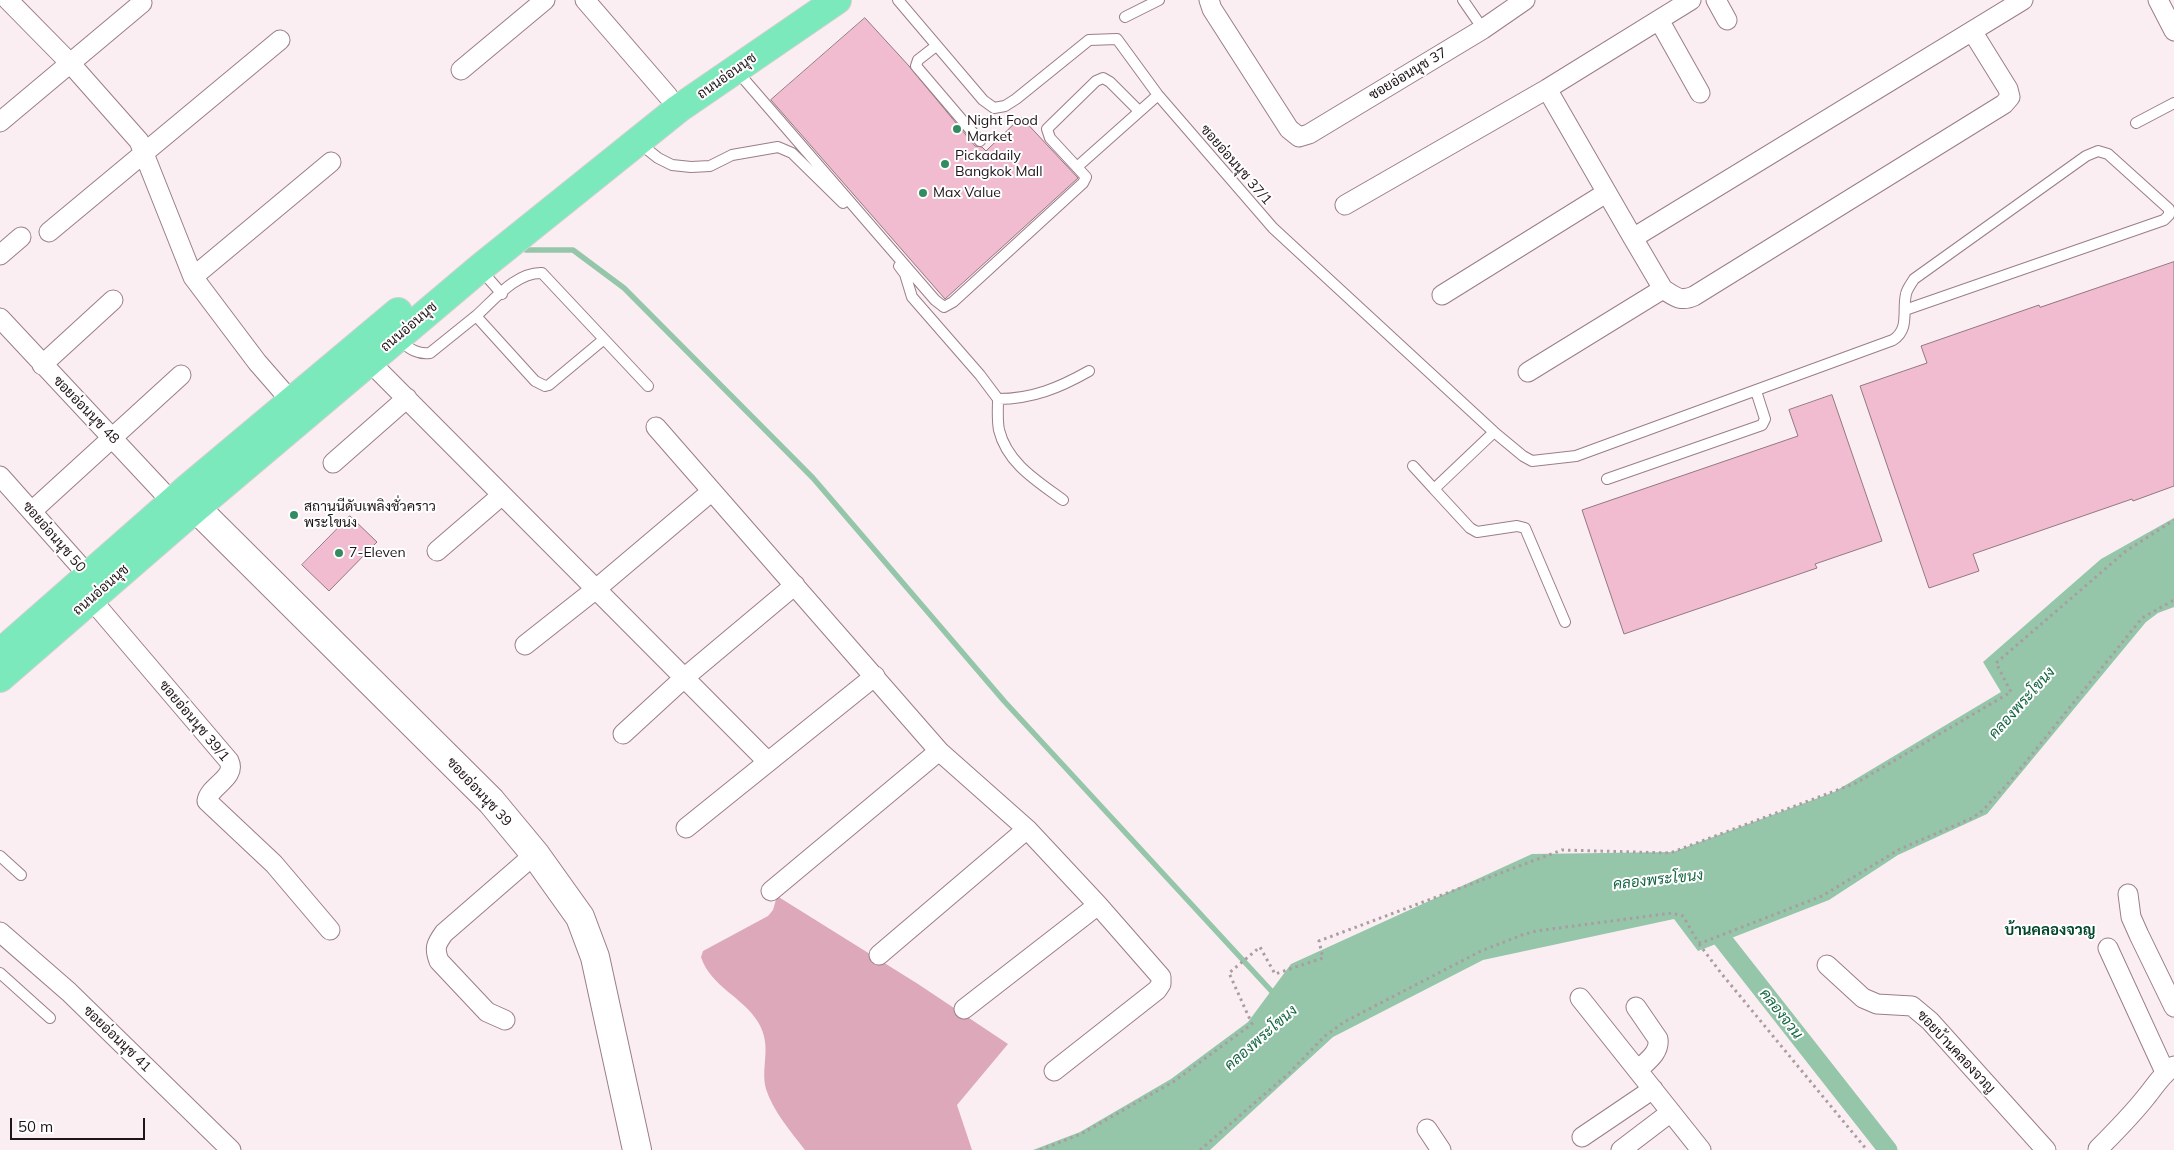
<!DOCTYPE html>
<meta charset="utf-8">
<style>
body{margin:0}
#map{position:relative;width:2174px;height:1150px;overflow:hidden;background:#fbeef2;font-family:Mulish,sans-serif}
canvas{display:block}
.scale{position:absolute;left:10px;top:1118px;width:135px;height:22px;box-sizing:border-box;border:2px solid #1f1418;border-top:0;padding-left:6px;font-size:15px;line-height:18px;white-space:nowrap;color:#1f1418;-webkit-text-stroke:4px #fff;paint-order:stroke}
</style>
<div id="map">
<canvas width="2174" height="1150"></canvas>
<div class="scale">50 m</div>
</div>
<script>
const c = document.querySelector('canvas').getContext('2d');
c.lineJoin = 'round';
function fillPath(path, color) {
  c.fillStyle = color;
  c.fill(path, 'evenodd');
}
function trace(path, color, width, dash) {
  c.strokeStyle = color;
  c.lineWidth = width;
  c.lineCap = dash ? 'butt' : 'round';
  c.setLineDash(dash || []);
  c.stroke(path);
}
function drawText(font, color, halo, rows, align = 'center') {
  c.font = font + ' Mulish,Sarabun,sans-serif';
  c.lineWidth = 4;
  c.setLineDash([]);
  c.textBaseline = 'middle';
  c.strokeStyle = halo;
  c.fillStyle = color;
  for (const [text, x, y, turn = 0] of rows) {
    c.save();
    c.translate(x, y);
    c.rotate((+turn || 0) * Math.PI / 180);
    c.textAlign = isNaN(turn) ? turn : align;
    if (halo) c.strokeText(text, 0, 0);
    c.fillText(text, 0, 0);
    c.restore();
  }
}
fillPath(new Path2D(`
 M777 896 918 984 1008 1044 957 1105 972 1150H805C791 1132 773 1111 766 1089 760 1066 773 1047 758 1022 743 997 711 987 701 957L703 951 768 916 773 910Z`), '#dca8ba');
fillPath(new Path2D(`
 M2174 518V607L2158 613 2146 622 1987 814 1898 855 1829 900 1698 951 1674 919 1483 960 1333 1037 1210 1150H1033L1080 1132 1171 1079 1248 1022 1291 964 1532 854 1673 852 1834 792 2001 692 1983 662 2101 559Z`), '#95c6aa');
trace(new Path2D(`
 M526 250H573L624 288 813 478 1004 701 1276 996`), '#95c6aa', 5.5);
trace(new Path2D(`
 M1708 921 1888 1150`), '#95c6aa', 19);
const building = new Path2D(`
 M865 18 909 66 975 146 982 147 986 151 1021 117 1078 178 945 299 771 100Z
 M2174 262V486L2133 501 2132 499 1973 554 1979 571 1929 588 1860 386 1927 363 1921 346 2039 305 2040 307Z
 M1832 395 1882 541 1815 564 1817 568 1624 634 1582 510 1798 436 1789 410Z
 M350 516 377 542 329 591 302 565Z`);
fillPath(building, '#f1bccf');
trace(building, '#937781', 1);
const lane = new Path2D(`
 M898 0 983 100 994 108 1005 106 1016 99 1089 40 1117 39 1158 95 1273 228 1494 432 1523 456 1532 461 1576 456 1893 340C1910 329 1902 311 1906 294 1907 289 1911 284 1914 279L2086 156 2098 151 2108 154 2169 209V215L2164 220 1905 310
 M1463 0 1483 29
 M1125 17 1159 0
 M936 46 918 60 916 66 980 141
 M736 70 935 300 944 307 953 302 1083 183 1086 177 1050 138 1047 129 1052 124 1096 81 1103 78 1110 82 1139 111
 M2136 123 2174 103
 M638 142 658 158 672 165 691 167 710 166 732 155 778 147 792 153 843 203
 M1077 167 1158 95
 M899 266 905 274 912 297 980 375 998 399C1032 399 1059 388 1089 371
 M481 270 502 294
 M397 339C408 347 416 355 430 353L476 316
 M603 340 549 385 545 386 535 381 476 316C494 300 516 272 542 273L648 386
 M998 399C998 409 997 420 999 430 1007 463 1037 481 1063 500
 M1494 432 1434 489 1470 528 1477 532 1517 526 1525 528 1565 622
 M1413 466 1434 489
 M1607 479 1762 425 1765 419 1756 391
 M0 856 21 875
 M0 973 50 1018`);
const street = new Path2D(`
 M8 0 70 63 139 141 193 277 257 362 291 401
 M585 0 668 96
 M1209 0 1212 9 1289 129 1299 137 1309 134 1483 29 1525 0
 M1716 0 1727 20
 M2158 0 2174 31
 M1659 20 1700 93
 M461 70 545 0
 M1547 89 1633 238
 M0 122 142 3
 M1345 205 1547 89 1691 0
 M49 232 280 40
 M0 255 21 237
 M193 277 331 162
 M1663 289C1675 297 1681 302 1694 296L2004 104 2010 97 2008 89 1972 31
 M1442 295 1606 193
 M0 318 172 502
 M369 361 767 761
 M42 365 113 300
 M1528 372 1663 289 1633 238 2023 0
 M656 427 939 751 1027 829 1098 905 1161 977V984L1157 990 1054 1071
 M333 463 407 398
 M0 476 88 575
 M32 511 181 375
 M437 551 502 495
 M91 599 229 761C237 778 209 786 207 801L274 864 330 930
 M525 645 596 589 712 491
 M623 734 684 678 795 585
 M686 828 875 676
 M771 891 939 751
 M2128 894 2131 917 2139 935 2174 1007
 M0 932 69 992 231 1150
 M2108 948 2165 1072
 M879 955 1027 829
 M1827 965 1863 998 1877 1004 1912 1006 1930 1021 2046 1150
 M1580 998 1701 1150
 M1636 1007 1658 1039C1660 1053 1647 1061 1638 1070
 M964 1009 1098 905
 M505 1020 487 1012 439 961C434 948 436 944 444 933L535 854
 M1427 1129 1441 1150
 M1582 1137 1653 1089
 M1621 1150 1671 1112
 M2099 1150 2098 1149C2115 1132 2131 1116 2146 1097 2155 1086 2162 1074 2174 1066`);
const secondary = new Path2D(`
 M196 508 491 801 535 854 580 917 595 957 637 1150`);
const primary = new Path2D(`
 M7 647 188 488 398 312
 M0 678 196 508 480 268 678 109 837 0`);
trace(lane, '#9b7e88', 12);
trace(street, '#9b7e88', 21);
trace(secondary, '#9b7e88', 30);
trace(primary, '#d2d0d1', 30);
trace(new Path2D(`
 M1699 944 1721 973 1867 1150
 M1040 1150 1081 1134 1173 1082 1252 1024 1229 973 1260 947 1275 974 1323 958 1319 941 1562 850 1670 853 1856 783 2011 692 1996 663 2126 551 2174 520
 M1200 1150 1288 1074 1325 1036 1344 1022 1481 951 1522 935 1536 931 1672 913 1683 916 1698 942 1701 943 1822 896 1900 849 1972 818 1982 811 2012 779 2142 618 2174 600`), '#a99da1', 3, [2.5, 4]);
trace(lane, '#fff', 10);
trace(street, '#fff', 19);
trace(secondary, '#fff', 28);
trace(primary, '#7ce9bc', 28);
for (const [x, y, r, color] of [
 [957,129,5,"#338c61"],
 [945,164,5,"#338c61"],
 [923,193,5,"#338c61"],
 [294,515,5,"#338c61"],
 [339,553,5,"#338c61"]
]) {
  const dot = new Path2D();
  dot.arc(x, y, r, 0, 2 * Math.PI);
  c.fillStyle = color;
  c.fill(dot);
  trace(dot, '#fff', 2);
}
drawText('14px', '#1f1418', '#fff', [
 ["ซอยอ่อนนุช 37",1408,74,-31],
 ["ถนนอ่อนนุช",727,76,-35],
 ["ซอยอ่อนนุช 37/1",1236,165,49],
 ["ถนนอ่อนนุช",409,327,-40],
 ["ซอยอ่อนนุช 48",86,410,46],
 ["ซอยอ่อนนุช 50",54,537,49],
 ["ถนนอ่อนนุช",101,590,-41],
 ["ซอยอ่อนนุช 39/1",194,721,50],
 ["ซอยอ่อนนุช 39",479,792,47],
 ["ซอยอ่อนนุช 41",117,1039,44],
 ["ซอยบ้านคลองจวญ",1956,1052,47]
]);
drawText('14px', '#1f1418', '#fff', [
 ["Night Food",967,121],
 ["Market",967,137],
 ["Pickadaily",955,156],
 ["Bangkok Mall",955,172],
 ["Max Value",933,193],
 ["สถานนีดับเพลิงชั่วคราว",304,507],
 ["พระโขนง",304,523],
 ["7-Eleven",349,553]
], 'left');
drawText('italic 15px', '#156642', '#fff', [
 ["คลองพระโขนง",2022,703,-48],
 ["คลองพระโขนง",1658,880,-6],
 ["คลองจวน",1781,1014,52],
 ["คลองพระโขนง",1261,1038,-41]
]);
drawText('bold 15px', '#00462a', '#fff', [
 ["บ้านคลองจวญ",2050,930]
]);
</script>
